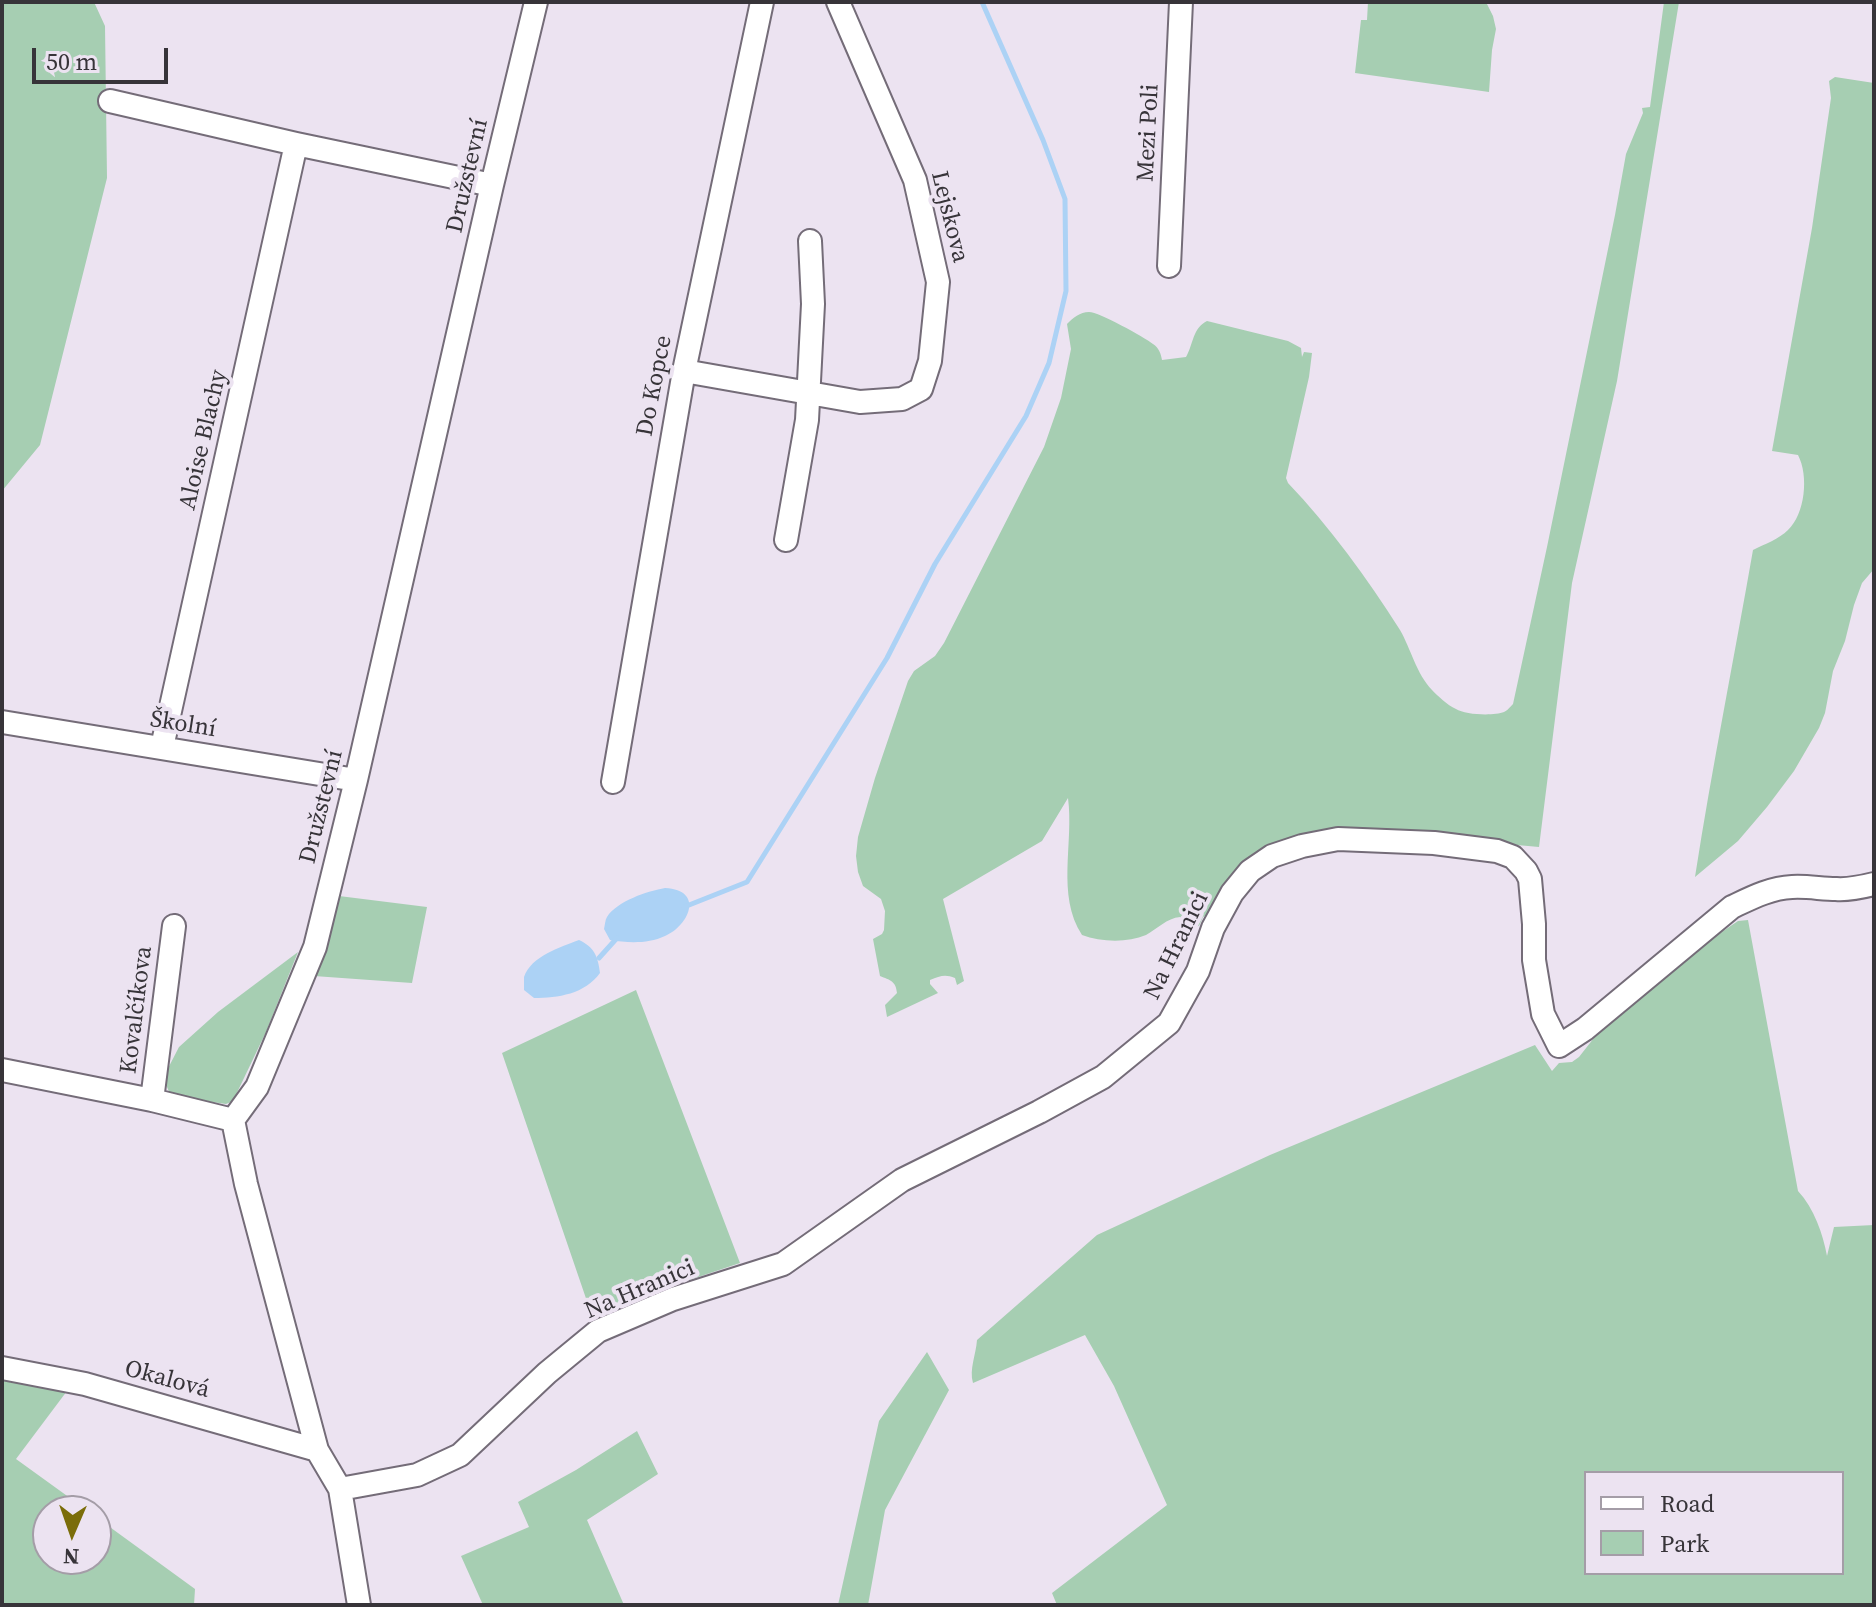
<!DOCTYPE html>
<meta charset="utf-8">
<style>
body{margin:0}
#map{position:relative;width:1876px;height:1607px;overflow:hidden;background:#ece3f1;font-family:"Source Serif 4",serif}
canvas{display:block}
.frame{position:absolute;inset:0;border:4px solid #373439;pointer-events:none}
.legend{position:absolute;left:1584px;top:1471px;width:260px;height:104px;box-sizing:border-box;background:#ece3f1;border:2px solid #a49da7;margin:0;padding:10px 14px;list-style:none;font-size:24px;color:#373439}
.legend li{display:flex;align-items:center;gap:16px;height:40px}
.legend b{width:40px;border:2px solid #a49da7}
.north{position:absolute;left:32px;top:1495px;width:80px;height:80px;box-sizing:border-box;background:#ece3f1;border:2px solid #a49da7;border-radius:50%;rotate:182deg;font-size:22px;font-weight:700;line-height:32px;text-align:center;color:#373439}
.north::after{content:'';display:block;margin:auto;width:28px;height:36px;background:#7b6d0a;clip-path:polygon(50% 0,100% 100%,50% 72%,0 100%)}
.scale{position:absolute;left:32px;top:48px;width:136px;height:36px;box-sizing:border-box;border:4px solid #373439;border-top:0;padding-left:10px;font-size:24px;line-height:28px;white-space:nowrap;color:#373439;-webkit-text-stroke:6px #ece3f1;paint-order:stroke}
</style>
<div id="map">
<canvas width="1876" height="1607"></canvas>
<div class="frame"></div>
<ul class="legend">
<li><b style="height:10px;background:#fff"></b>Road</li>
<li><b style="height:22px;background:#a6ceb2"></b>Park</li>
</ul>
<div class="north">N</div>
<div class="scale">50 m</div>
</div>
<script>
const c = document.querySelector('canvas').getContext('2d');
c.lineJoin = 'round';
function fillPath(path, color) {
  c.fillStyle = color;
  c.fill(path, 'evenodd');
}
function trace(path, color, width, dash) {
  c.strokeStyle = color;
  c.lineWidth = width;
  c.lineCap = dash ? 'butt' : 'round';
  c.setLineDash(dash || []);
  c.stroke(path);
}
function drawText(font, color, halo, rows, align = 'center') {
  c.font = font + ' "Source Serif 4",serif';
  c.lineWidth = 8;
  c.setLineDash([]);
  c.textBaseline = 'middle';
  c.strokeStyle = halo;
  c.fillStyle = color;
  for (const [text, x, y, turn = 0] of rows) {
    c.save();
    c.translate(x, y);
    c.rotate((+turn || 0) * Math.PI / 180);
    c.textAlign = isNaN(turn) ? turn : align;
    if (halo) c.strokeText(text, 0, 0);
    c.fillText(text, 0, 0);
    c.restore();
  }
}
fillPath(new Path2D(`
 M2 2H94L105 26 107 178 40 445 2 491Z
 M1368 2H1486L1493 16 1496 29 1492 50 1489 92 1355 73 1361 20H1367Z
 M1664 2H1679L1617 381 1572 583 1539 847 1375 832 1344 827 1292 839 1211 913 1203 917 1199 926 1192 927 1180 917C1167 918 1157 929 1146 935 1127 943 1101 942 1082 935 1056 895 1074 843 1068 798L1042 841 943 899 964 981 957 985 955 978C945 974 940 976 930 980V984L938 993 887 1017 885 1005 897 993C896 981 890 980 880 976L873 939 882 934 884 930 885 911 881 899 863 886 858 872 856 856 858 837 875 778 908 681 914 671 935 656 944 643 1044 447 1061 398 1071 349 1067 324C1073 318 1080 312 1089 312 1099 312 1144 337 1153 344 1159 348 1161 354 1162 360L1186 357C1194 343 1192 329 1207 321L1288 341 1301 348 1302 357 1304 352 1312 353 1309 377 1286 478 1288 483C1330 527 1367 578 1400 630 1411 649 1416 673 1432 690 1438 696 1447 705 1456 709 1465 715 1494 716 1504 712 1508 710 1509 708 1513 704L1547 547 1615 215 1626 154 1643 113 1642 108 1650 107Z
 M1835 77 1874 83V569L1862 583 1854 605 1845 641 1833 671 1825 713 1819 728 1794 771 1767 807 1738 841 1695 877C1712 767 1734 659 1753 550 1765 544 1779 539 1788 530 1805 514 1809 476 1798 455L1772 451 1812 228 1831 98 1829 81Z
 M339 896 427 907 412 983 314 976Z
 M1748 920 1798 1191C1814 1208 1823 1234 1827 1256L1834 1227 1874 1225V1605H1057L1052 1593 1167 1505 1114 1386 1085 1335 973 1383C969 1369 976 1355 977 1340L1097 1235 1270 1155 1535 1045 1552 1071 1559 1063 1572 1062 1579 1057 1601 1029 1704 944 1738 921ZM1586 1473H1842V1573H1586Z
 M298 952 266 1032 233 1101 226 1104 171 1096 163 1078 179 1047 218 1012Z
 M636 990 740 1263 591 1313 502 1053Z
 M927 1352 949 1390 885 1510 868 1605H838L879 1421Z
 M2 1372 70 1387 16 1459 88 1511H48V1559H96V1517L195 1589 194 1605H2Z
 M637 1431 658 1474 587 1520 624 1605H483L461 1556 529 1527 518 1502 576 1470Z`), '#a6ceb2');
fillPath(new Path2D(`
 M665 888C705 890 689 926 665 936 648 944 628 943 610 940L604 929C605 925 605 920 607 917 617 901 648 891 665 888Z
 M579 940C594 947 598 956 600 973 585 994 558 998 534 998L524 990C524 988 524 979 524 977 531 956 561 947 579 940Z`), '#acd2f5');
trace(new Path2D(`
 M684 907 747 882 887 658 935 564 1026 416 1049 363 1066 291 1065 199 1043 140 982 2
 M599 958 617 938`), '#acd2f5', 5);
const street = new Path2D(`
 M110 101 296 144 492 185
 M1169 266 1181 2
 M684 371 860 402 902 399 921 389 930 361 938 282 915 180 838 2
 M786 540 807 420 813 304 810 241
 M2 722 356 780
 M162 747 296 144
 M613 782 684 371 762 2
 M2 1070 152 1100 233 1120
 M152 1100 174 926
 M2 1368 85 1384 317 1450
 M340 1489 417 1475 460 1455 547 1373 598 1331 673 1299 783 1264 902 1180 1039 1112 1103 1077 1169 1023 1198 971 1213 928 1232 893 1250 871 1272 856 1302 846 1338 839 1434 843 1497 851 1513 857 1526 871 1530 879 1534 924V960L1543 1014 1559 1046 1585 1029 1732 907C1751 898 1770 888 1792 887 1807 886 1822 889 1836 889 1849 890 1862 887 1874 884
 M359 1605 340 1489 317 1450 246 1184 233 1120 257 1087 315 947 356 780 492 185 536 2`);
trace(street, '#746c78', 26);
trace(street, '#fff', 22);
drawText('24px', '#373439', '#ece3f1', [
 ["Mezi Poli",1149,133,-87],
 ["Družstevní",468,176,-77],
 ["Lejskova",949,217,76],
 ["Do Kopce",655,386,-79],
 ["Aloise Blachy",204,440,-77],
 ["Školní",183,725,9],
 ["Družstevní",322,807,-76],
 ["Na Hranici",1177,946,-64],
 ["Kovalčíkova",137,1010,-83],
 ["Na Hranici",640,1290,-23],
 ["Okalová",167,1380,15]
]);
</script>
